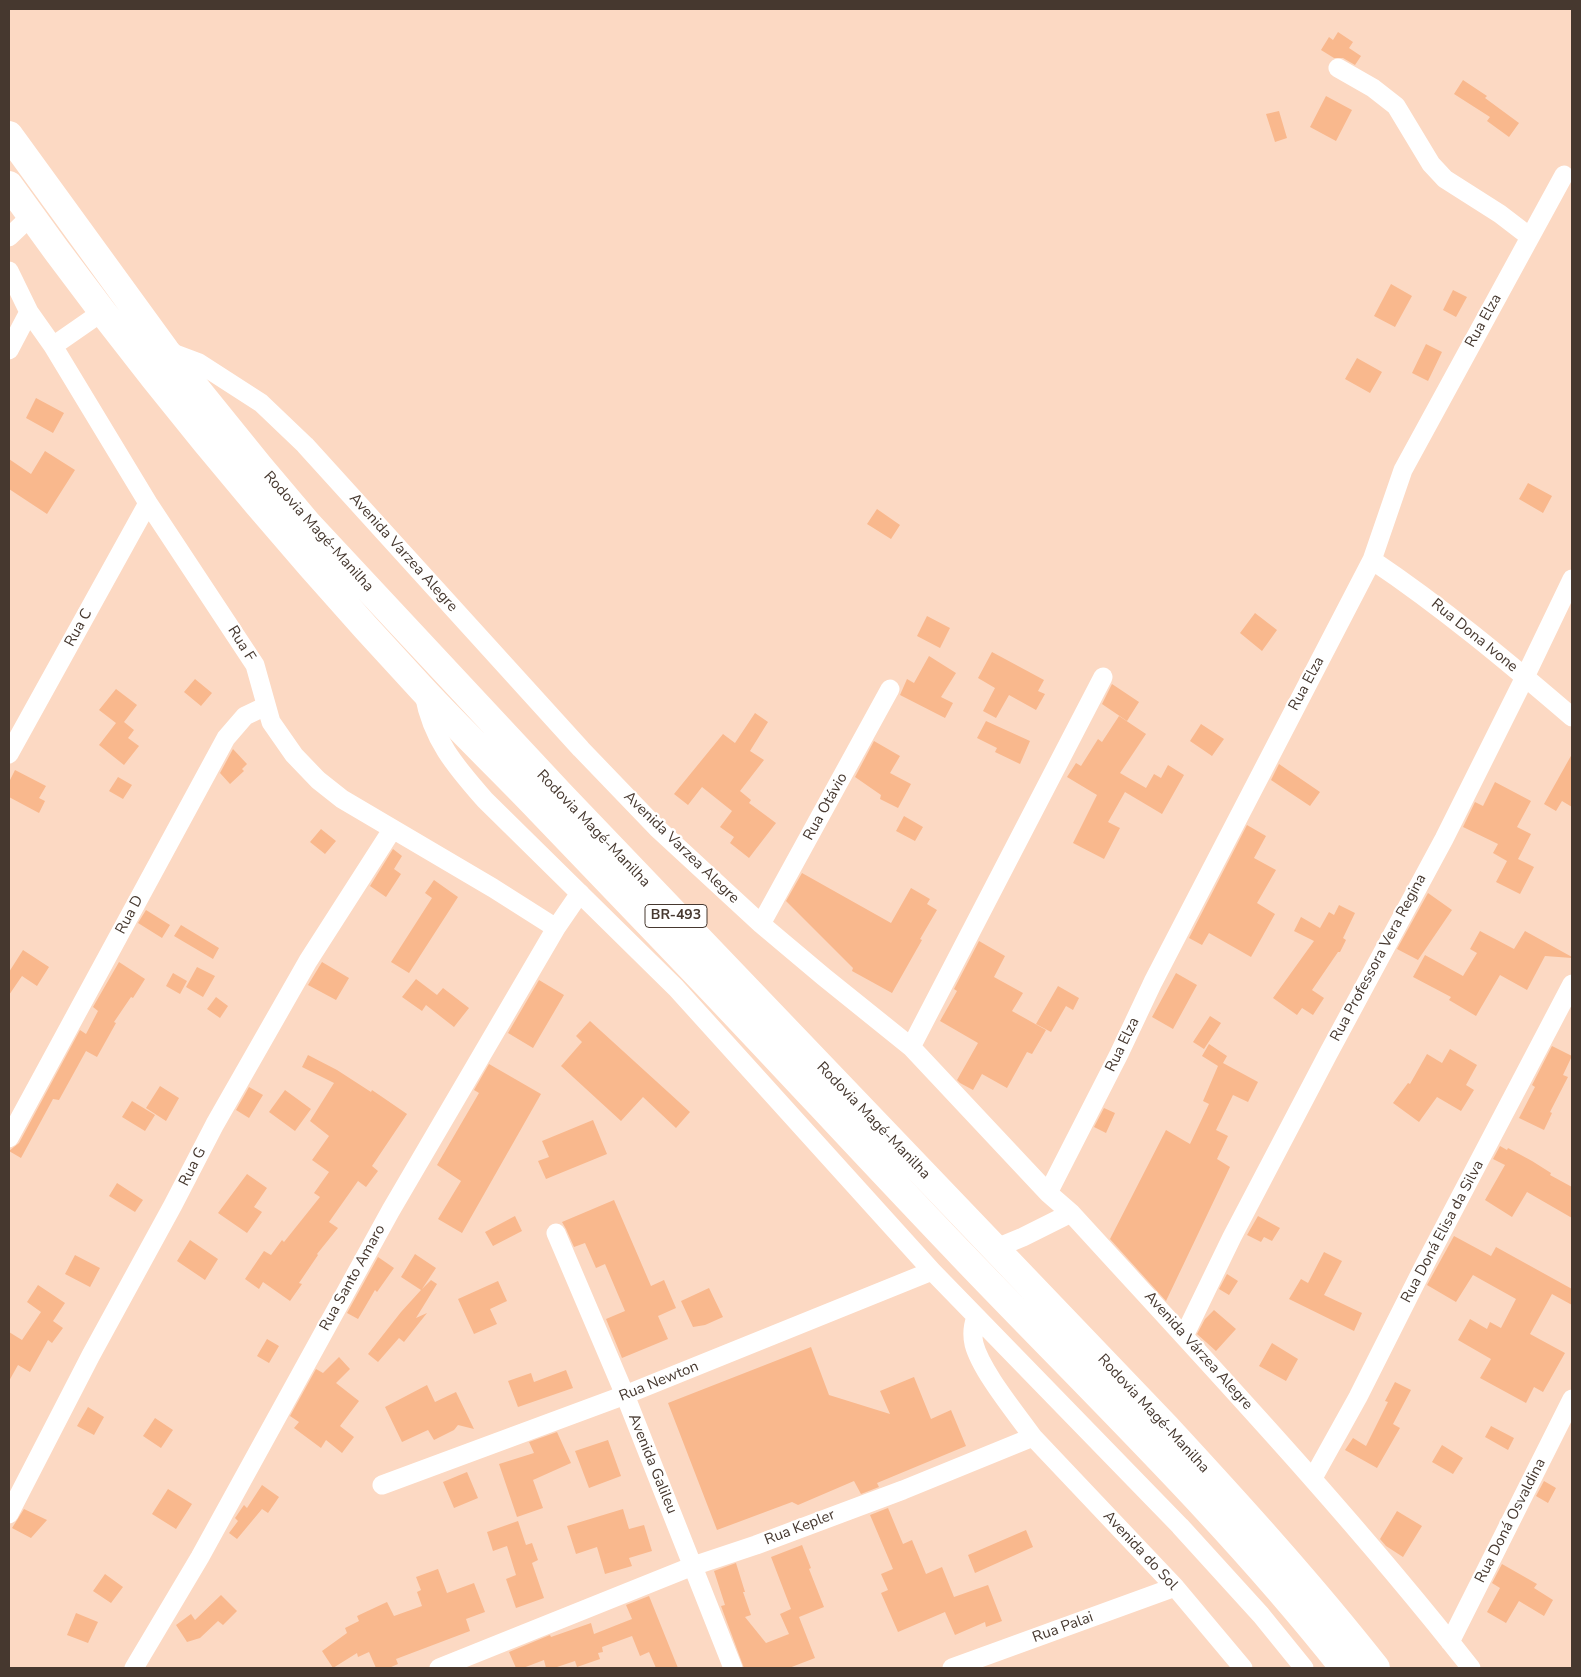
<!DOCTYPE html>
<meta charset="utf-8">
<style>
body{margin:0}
#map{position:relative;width:1581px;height:1677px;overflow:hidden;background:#fcd9c3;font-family:"Nunito Sans",sans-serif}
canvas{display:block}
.frame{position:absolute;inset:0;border:10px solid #46382f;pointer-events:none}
</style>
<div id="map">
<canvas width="1581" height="1677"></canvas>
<div class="frame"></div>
</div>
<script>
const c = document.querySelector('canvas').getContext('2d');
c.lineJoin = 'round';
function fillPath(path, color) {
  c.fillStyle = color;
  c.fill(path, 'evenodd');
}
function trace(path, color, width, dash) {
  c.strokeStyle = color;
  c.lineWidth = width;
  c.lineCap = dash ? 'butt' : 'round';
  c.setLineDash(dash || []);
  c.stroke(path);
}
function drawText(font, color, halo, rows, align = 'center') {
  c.font = font + ' "Nunito Sans",sans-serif';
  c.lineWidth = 4.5;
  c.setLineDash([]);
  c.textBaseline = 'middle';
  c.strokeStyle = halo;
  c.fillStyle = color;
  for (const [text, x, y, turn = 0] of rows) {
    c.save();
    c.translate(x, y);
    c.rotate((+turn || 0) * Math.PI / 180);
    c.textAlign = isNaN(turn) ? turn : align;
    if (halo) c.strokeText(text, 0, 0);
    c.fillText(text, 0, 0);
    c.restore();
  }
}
fillPath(new Path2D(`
 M1338 32 1353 42 1349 48 1361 56 1355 65 1343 58H1334L1321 50 1329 37 1333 40Z
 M1463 80 1487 96 1485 98 1519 123 1509 137 1487 121 1490 117 1454 94Z
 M1326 96 1352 110 1336 141 1310 127Z
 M1279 111 1287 138 1275 142 1266 114Z
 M1391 284 1412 296 1395 327 1374 316Z
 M1453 290 1467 297 1456 317 1443 310Z
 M1426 344 1442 352 1428 381 1412 373Z
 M1357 358 1382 372 1370 393 1345 379Z
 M36 398 64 413 53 433 26 418Z
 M45 451 75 470 47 514 9 489V459L31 474Z
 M1528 483 1552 496 1543 513 1519 499Z
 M877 509 900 525 891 539 867 524Z
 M1255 613 1277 630 1262 651 1240 633Z
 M927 616 950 628 940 648 917 636Z
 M992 652 1044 680 1038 691 1045 694 1036 710 1009 695 996 718 983 711 995 688 978 678Z
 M929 656 956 673 941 697 953 703 945 718 900 695 907 679 914 683Z
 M195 679 212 693 201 706 184 692Z
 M1112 684 1139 702 1127 721 1102 704Z
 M116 689 137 705 124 722 134 730 128 738 139 746 124 765 99 745 116 723 99 710Z
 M755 713 768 722 750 751 764 760 740 791 751 800 749 803 776 823 749 858 730 843 734 837 720 827 732 811 702 787 688 805 674 794 723 734 735 743Z
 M1119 716 1146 734 1120 773 1146 788 1154 774 1161 778 1168 765 1184 775 1162 814 1125 792 1108 822 1120 828 1104 859 1073 843 1097 795 1067 777 1076 763 1081 766 1098 739 1102 742Z
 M986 721 1030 741 1020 764 995 752 997 748 977 738Z
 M1201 724 1224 739 1212 756 1190 741Z
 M874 741 900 756 890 773 911 784 898 808 880 799 881 795 855 777Z
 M233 749 247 764 242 769 244 771 230 784 220 773Z
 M1572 754V807L1562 801 1556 811 1544 804Z
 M1279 764 1320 792 1310 806 1271 780Z
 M15 770 46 786 39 798 45 801 39 813 9 797V782Z
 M118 777 132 785 123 799 109 791Z
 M1495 782 1531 801 1517 827 1531 834 1518 859 1534 867 1520 894 1496 882 1507 861 1493 853 1498 844 1463 827 1475 802 1483 806Z
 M904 816 923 827 915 841 896 831Z
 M1247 825 1266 836 1254 858 1276 870 1257 903 1275 914 1251 957 1209 933 1202 945 1189 938Z
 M321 829 336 841 325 854 310 842Z
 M393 849 402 856 394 869 401 874 386 897 370 886Z
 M802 873 891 923 911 888 930 899 927 904 937 910 920 939 922 940 892 993 852 971 853 968 786 901Z
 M434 880 458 897 409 973 391 962 432 898 425 893Z
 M1428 893 1452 910 1418 960 1397 949Z
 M1339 905 1355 913 1343 938 1346 940 1340 952H1338L1312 990 1324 998 1313 1015 1302 1008 1297 1015 1273 998 1314 941 1294 931 1301 917 1320 928 1329 912 1334 915Z
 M146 910 170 925 162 938 138 923Z
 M181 925 219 948 213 959 174 936Z
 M1480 931 1514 949 1525 931 1572 957V958L1545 956 1527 990 1500 975 1476 1016 1449 1000 1451 997 1413 977 1425 955 1463 976 1477 953 1470 949Z
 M979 941 1005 956 994 977 1023 993 1012 1011 1046 1030 1032 1054 1027 1052 1007 1088 982 1074 973 1090 960 1083 957 1080 978 1043 940 1021 957 991 954 989Z
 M23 950 49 967 37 986 22 976 9 995V972Z
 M119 962 145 979 133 998 131 997 114 1022 116 1023 97 1057 86 1051 59 1100 53 1099 21 1158 9 1151 19 1143 80 1030 86 1034 98 1011 93 1007Z
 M322 962 349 978 336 1000 308 985Z
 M197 967 215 976 203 997 186 987Z
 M173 973 187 981 180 994 166 986Z
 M1176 973 1197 985 1173 1029 1152 1017Z
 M416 979 437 995 443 988 469 1008 454 1027 426 1005 422 1011 402 997Z
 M539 980 564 995 533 1048 508 1033Z
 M1058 986 1079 998 1073 1010 1066 1006 1051 1032 1036 1024Z
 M216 997 228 1006 220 1018 207 1009Z
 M1210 1016 1221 1023 1204 1049 1193 1042Z
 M590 1021 690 1112 676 1128 643 1097 621 1121 561 1066 582 1042 576 1036Z
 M1209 1044 1227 1056 1223 1063 1258 1082 1248 1102 1233 1095 1216 1130 1228 1136 1217 1159 1230 1167 1166 1301 1110 1239 1166 1130 1190 1144 1209 1104 1203 1101 1218 1066 1202 1056Z
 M1552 1046 1572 1056 1563 1075 1568 1077 1550 1112 1552 1113 1544 1130 1519 1118 1535 1087 1532 1085Z
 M1450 1049 1477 1065 1466 1085 1474 1090 1461 1111 1437 1097 1419 1122 1393 1103 1408 1083 1410 1084 1427 1054 1442 1063Z
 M308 1055 337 1070 371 1092 372 1090 407 1114 372 1166 378 1171 366 1187 358 1181 329 1222 338 1228 317 1254 318 1255 299 1283 302 1284 290 1301 263 1282 259 1289 245 1279 264 1251 271 1255 282 1240 284 1242 320 1197 314 1193 329 1172 312 1160 329 1136 310 1121 334 1083 302 1067Z
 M489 1064 541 1094 462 1233 438 1219 461 1181 437 1165 479 1093 474 1090Z
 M160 1086 179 1098 166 1121 146 1108Z
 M249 1087 263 1095 249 1118 236 1110Z
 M285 1090 311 1109 295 1131 269 1112Z
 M132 1101 155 1115 145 1131 122 1117Z
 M1104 1108 1115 1113 1106 1133 1094 1127Z
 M593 1120 607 1154 546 1179 538 1161 549 1157 542 1141Z
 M1500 1146 1507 1150 1508 1148 1532 1161 1551 1173 1550 1175 1572 1187V1218L1527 1192 1512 1217 1485 1200 1505 1165 1493 1159Z
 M247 1174 267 1188 254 1207 262 1212 247 1233 218 1213Z
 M117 1183 143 1200 135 1212 109 1196Z
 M614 1200 651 1286 664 1280 676 1308 658 1316 668 1339 622 1358 606 1319 625 1311 605 1264 596 1268 585 1243 574 1247 566 1229 562 1222Z
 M515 1216 522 1231 493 1246 485 1232Z
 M1258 1216 1280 1228 1272 1241 1264 1237 1261 1242 1247 1235Z
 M1454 1236 1491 1256 1496 1247 1572 1289V1305L1552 1294 1530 1334 1565 1353 1543 1392 1534 1387 1526 1403 1480 1378 1491 1359 1458 1340 1470 1319 1487 1329 1490 1322 1501 1328 1516 1299 1473 1275 1456 1302 1427 1285Z
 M190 1240 218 1259 205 1280 177 1261Z
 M1324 1252 1342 1261 1324 1295 1362 1313 1354 1331 1289 1299 1301 1279 1308 1283Z
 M415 1254 436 1268 422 1289 431 1280 437 1284 416 1318 427 1313 404 1342 399 1338 378 1362 368 1354 401 1312 421 1290 401 1277Z
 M75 1255 100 1268 90 1287 65 1274Z
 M378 1257 394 1268 377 1292 375 1290 358 1319 347 1313Z
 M1227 1274 1238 1281 1229 1295 1219 1289Z
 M498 1281 507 1301 490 1309 497 1324 474 1334 458 1299Z
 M38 1285 65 1303 53 1321 63 1328 52 1343 48 1340 30 1372 18 1365 9 1381V1332L22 1340 41 1312 27 1302Z
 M709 1288 723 1317 705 1325 693 1327 681 1301Z
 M1214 1310 1236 1329 1216 1351 1197 1334 1205 1319Z
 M267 1339 279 1346 269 1363 257 1356Z
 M1272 1343 1298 1359 1286 1381 1259 1366Z
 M811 1347 829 1395 890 1414 880 1391 914 1377 931 1419 951 1410 966 1446 877 1483 879 1487 861 1494 854 1481 798 1505 792 1502 717 1530 668 1403Z
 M339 1357 350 1369 336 1383 359 1401 340 1426 354 1437 342 1453 326 1440 321 1448 294 1428 299 1422 290 1416 316 1369 323 1373Z
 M566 1370 573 1388 518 1407 508 1381 531 1373 534 1382Z
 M1395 1382 1411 1390 1393 1424 1400 1428 1377 1468 1345 1450 1353 1438 1366 1446 1388 1402 1385 1401Z
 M427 1385 435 1402 456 1392 474 1429 458 1425 454 1430 434 1440 428 1430 402 1442 385 1407Z
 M88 1407 104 1417 94 1435 77 1426Z
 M155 1418 173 1430 161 1448 143 1436Z
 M1491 1426 1514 1438 1508 1450 1485 1437Z
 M557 1432 571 1463 533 1480 543 1508 517 1517 499 1464 534 1453 529 1442Z
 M608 1440 621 1476 589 1488 575 1451Z
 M1442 1445 1463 1458 1453 1474 1432 1462Z
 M467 1472 478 1498 454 1508 443 1482Z
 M1544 1481 1556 1488 1548 1503 1536 1496Z
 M262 1485 279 1497 268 1513 262 1509 237 1539 229 1533 238 1521 235 1518 244 1505 247 1508Z
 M168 1489 192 1504 176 1529 152 1514Z
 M888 1508 903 1544 912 1540 926 1574 942 1567 954 1597 988 1585 1002 1621 986 1627 985 1622 955 1635 945 1612 898 1632 881 1593 888 1590 881 1574 893 1569 870 1515Z
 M24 1509 47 1520 31 1538 12 1528Z
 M623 1509 629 1529 644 1525 652 1551 629 1558 632 1566 605 1574 597 1547 576 1554 567 1526Z
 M1397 1511 1422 1526 1403 1557 1386 1546 1380 1539Z
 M518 1521 526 1545 532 1543 538 1560 532 1563 544 1598 516 1608 506 1579 516 1575 507 1546 493 1551 487 1532Z
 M1026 1530 1033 1547 975 1573 968 1555Z
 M802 1545 811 1568 809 1569 824 1607 799 1617 815 1658 789 1668H744L721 1606 725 1605 714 1571 736 1563 745 1592H743L751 1615 745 1617 766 1643 789 1634 780 1614 791 1609 771 1557Z
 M1502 1564 1537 1584 1534 1588 1553 1600 1544 1616 1519 1601 1506 1623 1487 1612 1500 1588 1492 1583Z
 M438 1569 447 1593 474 1583 485 1612 466 1619 470 1631 396 1659 398 1664 389 1668H376L369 1652 358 1657 357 1653 333 1668 322 1651 347 1633 345 1628 359 1621 357 1616 387 1602 394 1616 422 1606 417 1592 421 1590 416 1577Z
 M105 1574 123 1587 111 1603 93 1591Z
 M221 1595 237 1611 223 1625 218 1621 200 1638 187 1642 176 1625 191 1614 195 1620Z
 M649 1596 678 1668H656L649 1652 640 1656 632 1636 602 1647 603 1652 598 1653 600 1659 577 1667 575 1661 554 1668H546L544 1660 523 1668H516L509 1652 550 1635 551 1637 591 1623 594 1634 632 1619 626 1605Z
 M76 1613 98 1622 88 1643 67 1635Z`), '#f9b88d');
trace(new Path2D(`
 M1338 68 1373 88 1396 106 1431 164 1445 179 1500 214 1530 237
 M9 237 31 216
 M9 271 29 312 53 346 148 503 255 665 271 722 294 755 318 780 342 799 493 888 556 928
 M53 346 102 312
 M9 350 29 312
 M167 351 199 363 261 403 305 445 581 749 657 828 761 924 824 977 911 1047 1048 1193 1071 1213C1207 1362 1346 1509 1471 1668
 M1372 560C1442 607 1508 662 1572 717
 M424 694C432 739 455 766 485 800L676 988 932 1271 1180 1526 1261 1615 1304 1668
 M9 754 148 503
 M761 924 890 689
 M911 1047 1103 677
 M9 1138 226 738 245 716 266 706
 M1048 1193 1119 1054 1153 982 1372 560 1403 470 1564 175
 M556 1233 625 1395 733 1668
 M994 1249 1023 1237 1071 1213
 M1184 1336 1232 1237 1328 1054 1444 839 1525 677 1572 579
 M1033 1437 1175 1587 1243 1668
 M1313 1478 1358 1397 1423 1268 1572 984
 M382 1485 625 1395 932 1271
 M9 1514 91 1355 173 1205 215 1124 308 961 392 830
 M1450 1642 1572 1399
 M134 1668 200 1557 391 1210 556 928 580 893
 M439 1668 693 1566 756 1545 903 1490 1033 1437C1016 1413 981 1371 974 1344 972 1335 973 1325 976 1317
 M952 1668 1175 1587`), '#fff', 19);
trace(new Path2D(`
 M9 135 166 351 259 466 308 524 561 795 1166 1427C1238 1505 1310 1584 1376 1668
 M9 185C135 362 274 530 422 689 461 731 502 770 541 811 588 860 634 908 680 956 775 1055 868 1157 963 1256 1092 1391 1228 1521 1344 1668`), '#fff', 28);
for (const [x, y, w] of [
 [676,916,62]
]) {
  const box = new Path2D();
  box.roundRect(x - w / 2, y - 11.5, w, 23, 4);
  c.fillStyle = '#fff';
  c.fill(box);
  trace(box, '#46382f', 1);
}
drawText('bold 14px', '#46382f', null, [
 ["BR-493",676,916]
]);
drawText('15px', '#46382f', '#fff', [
 ["Rua Elza",1484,321,-61],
 ["Rodovia Magé-Manilha",318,532,48],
 ["Avenida Varzea Alegre",403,553,48],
 ["Rua C",79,628,-61],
 ["Rua Dona Ivone",1474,636,39],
 ["Rua F",241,644,58],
 ["Rua Elza",1307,684,-62],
 ["Rua Otávio",826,807,-61],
 ["Rodovia Magé-Manilha",593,829,46],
 ["Avenida Varzea Alegre",681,848,44],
 ["Rua D",130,915,-62],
 ["Rua Professora Vera Regina",1379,958,-62],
 ["Rua Elza",1123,1045,-64],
 ["Rodovia Magé-Manilha",873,1121,46],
 ["Rua G",193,1167,-63],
 ["Rua Doná Elisa da Silva",1443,1232,-62],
 ["Rua Santo Amaro",353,1278,-61],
 ["Avenida Várzea Alegre",1198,1351,48],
 ["Rua Newton",659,1382,-22],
 ["Rodovia Magé-Manilha",1153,1414,47],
 ["Avenida Galileu",652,1464,68],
 ["Rua Doná Osvaldina",1511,1521,-63],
 ["Rua Kepler",800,1528,-21],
 ["Avenida do Sol",1140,1551,47],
 ["Rua Palai",1063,1628,-20]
]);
</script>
